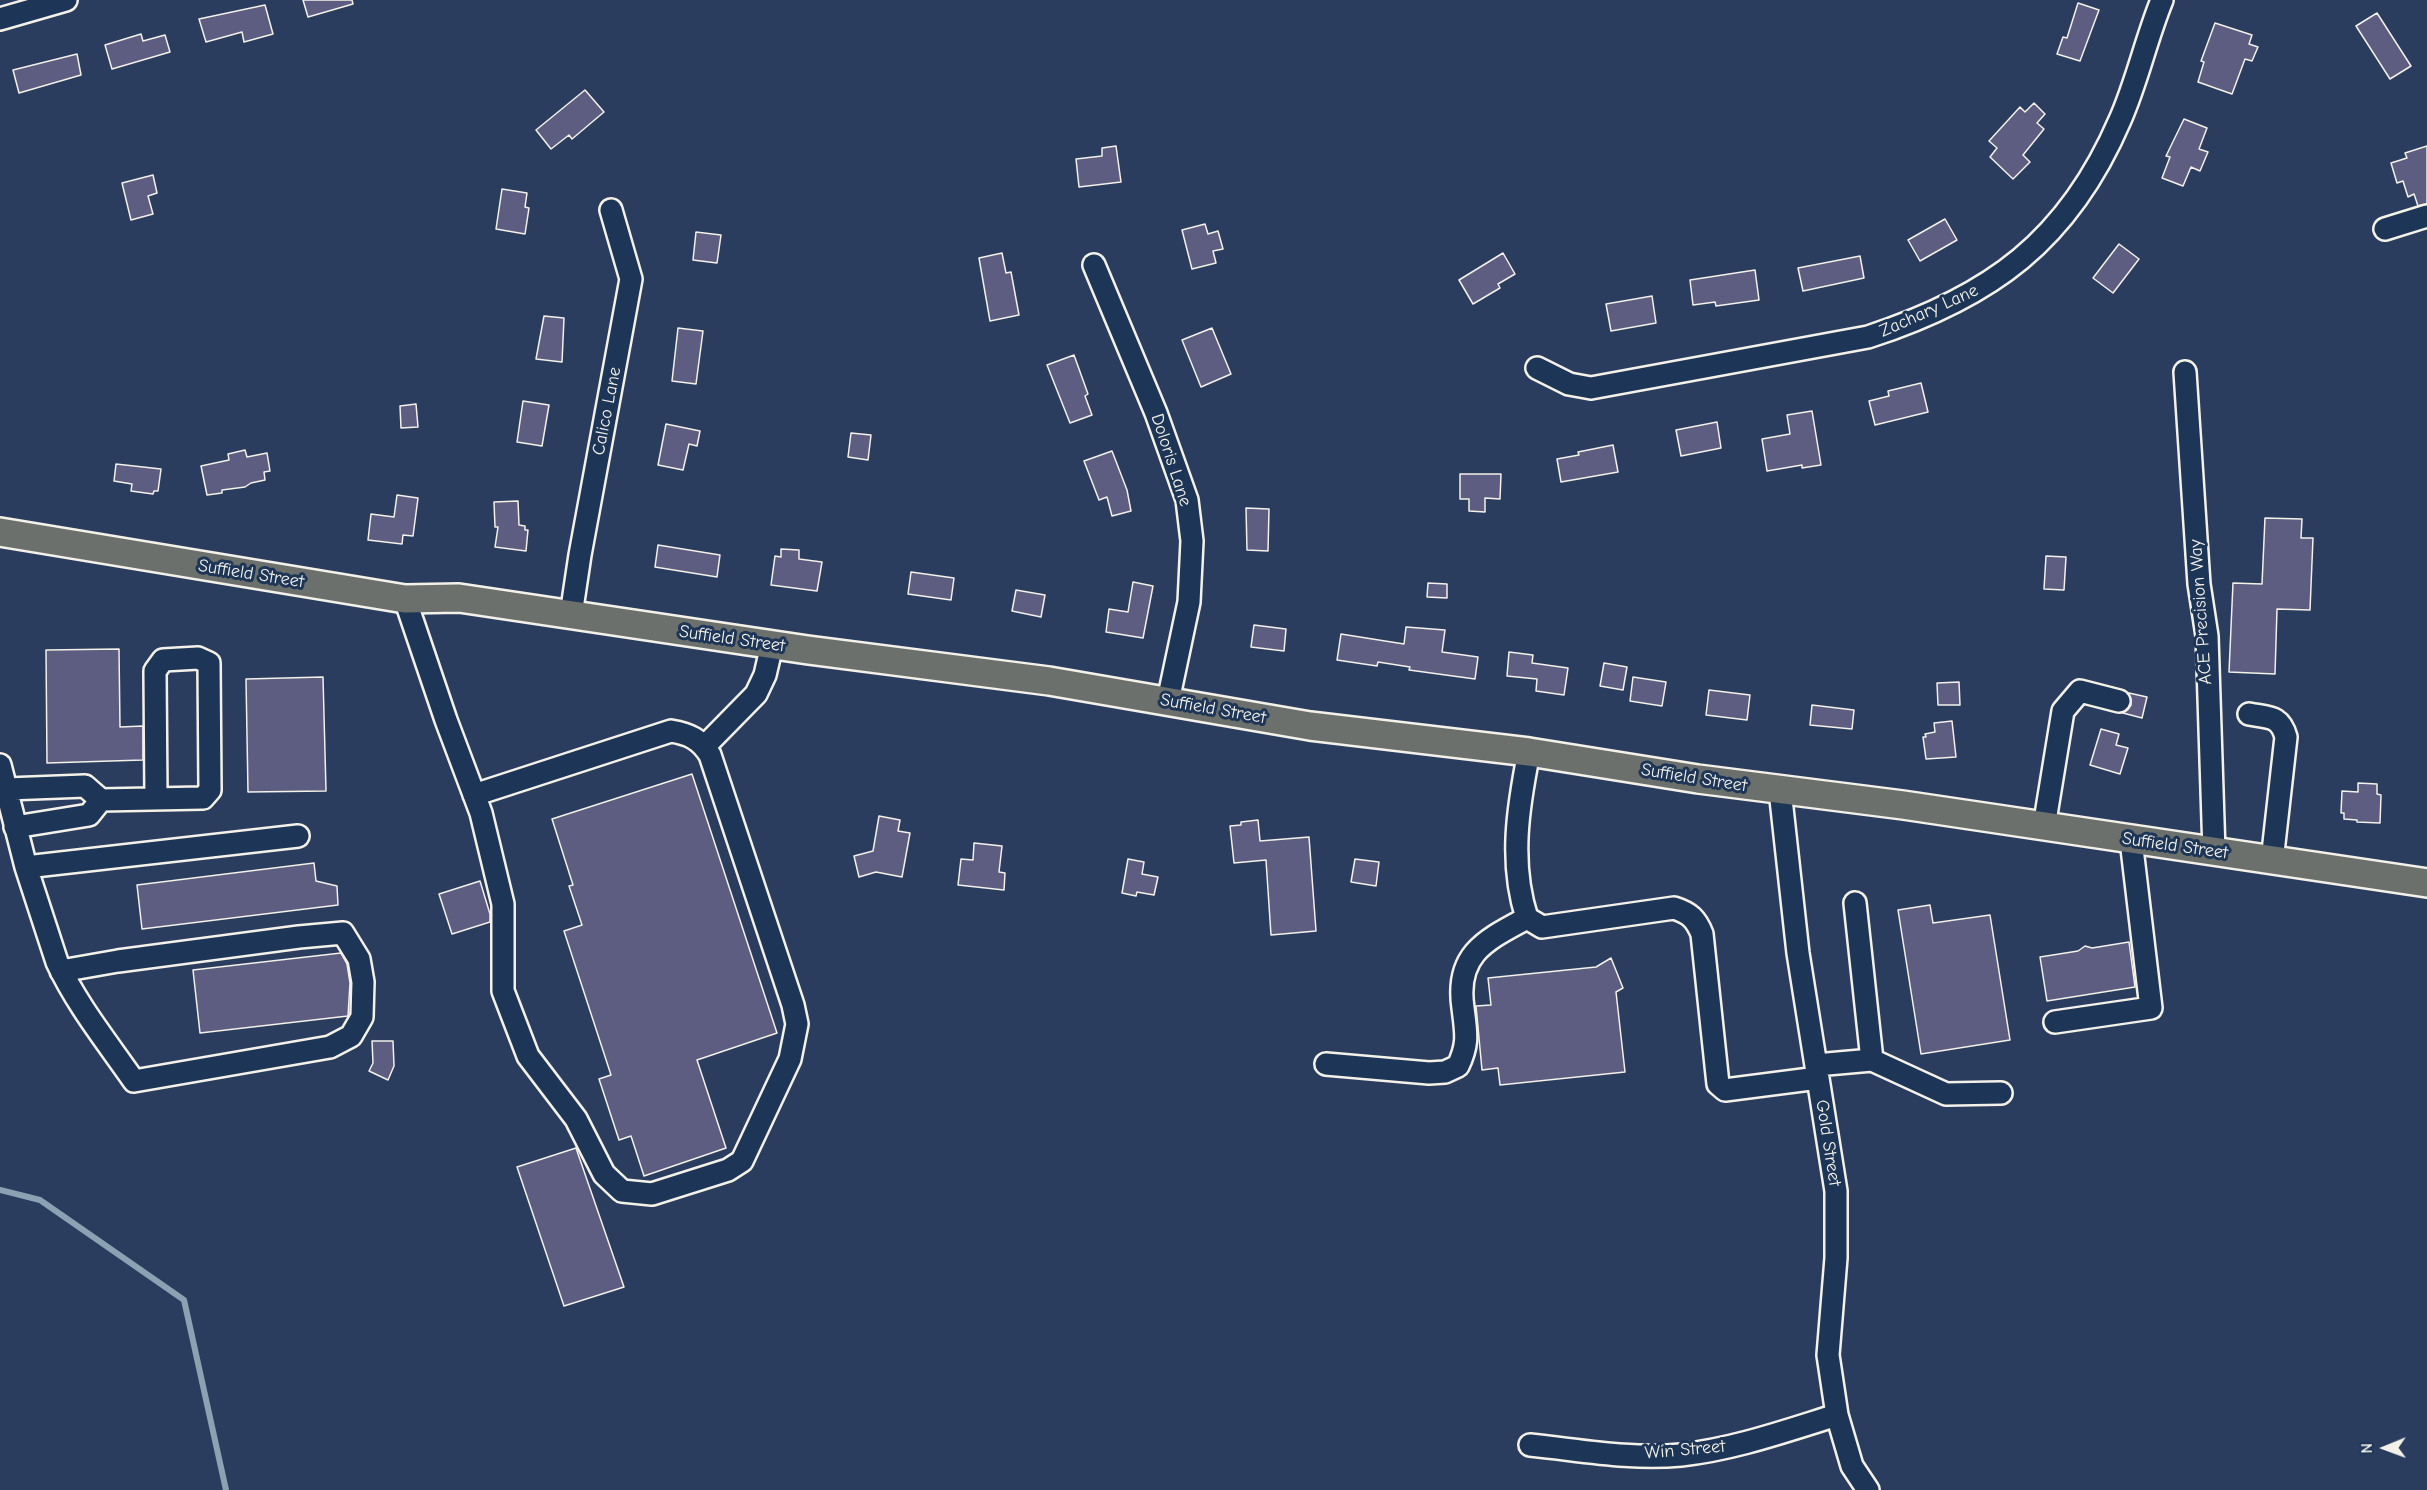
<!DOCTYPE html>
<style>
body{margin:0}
#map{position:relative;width:2427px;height:1490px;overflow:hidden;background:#2a3d5f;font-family:"Comic Neue",sans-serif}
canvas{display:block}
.north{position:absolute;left:2355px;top:1418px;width:60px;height:60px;-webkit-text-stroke:4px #1d3557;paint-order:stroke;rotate:269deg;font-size:16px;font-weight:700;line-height:24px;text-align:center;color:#f4f1e8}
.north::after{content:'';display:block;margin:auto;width:21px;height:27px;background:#f4f1e8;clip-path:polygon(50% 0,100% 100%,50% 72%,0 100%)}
</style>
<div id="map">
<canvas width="2427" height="1490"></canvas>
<div class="north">N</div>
</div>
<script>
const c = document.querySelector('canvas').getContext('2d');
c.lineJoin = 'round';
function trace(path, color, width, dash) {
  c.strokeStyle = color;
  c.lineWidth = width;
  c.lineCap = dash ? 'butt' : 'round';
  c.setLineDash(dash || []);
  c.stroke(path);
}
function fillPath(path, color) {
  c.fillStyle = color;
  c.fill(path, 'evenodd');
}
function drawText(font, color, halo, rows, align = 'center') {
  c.font = font + ' "Comic Neue",sans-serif';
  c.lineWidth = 6;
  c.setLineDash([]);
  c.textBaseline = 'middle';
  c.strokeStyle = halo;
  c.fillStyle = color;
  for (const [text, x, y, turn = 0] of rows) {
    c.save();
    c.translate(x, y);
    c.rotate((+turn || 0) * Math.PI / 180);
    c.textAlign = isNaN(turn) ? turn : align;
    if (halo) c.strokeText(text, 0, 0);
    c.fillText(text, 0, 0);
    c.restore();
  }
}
trace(new Path2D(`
 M0 1190 40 1200 184 1300 226 1490`), '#8aa2b1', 6);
const building = new Path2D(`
 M303 0H352L353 4 308 17Z
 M2078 3 2099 10 2080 61 2057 54 2063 37 2067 38Z
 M265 5 273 34 244 42 242 32 206 42 199 19Z
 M2377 13 2411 66 2390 79 2356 26Z
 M2215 23 2252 35 2249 44 2258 47 2252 61 2245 59 2232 94 2198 82 2204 62 2201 61Z
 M141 34 143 41 165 35 170 52 112 69 105 45Z
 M77 54 81 75 19 93 13 70Z
 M585 90 604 112 572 139 569 135 551 149 536 130Z
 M2034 103 2045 114 2037 123 2044 129 2023 155 2030 162 2013 179 1990 157 1997 148 1989 141 2020 107 2025 112Z
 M2184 119 2207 128 2199 149 2208 152 2200 171 2191 167 2183 186 2162 178 2170 157 2166 156Z
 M1116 146 1121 182 1079 187 1076 159 1102 156V148Z
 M2427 146V204L2418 206 2414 194 2408 197 2403 181 2397 183 2391 163 2407 158 2405 153Z
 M153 175 157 193 148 196 153 214 131 220 122 183Z
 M502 189 527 193 525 207 529 208 525 234 496 229Z
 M1945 219 1957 240 1920 261 1908 240Z
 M1205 224 1208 234 1218 231 1223 249 1213 251 1216 263 1192 269 1182 230Z
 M696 232 721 235 717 263 693 260Z
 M2119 244 2139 259 2113 293 2093 278Z
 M1002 253 1006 273 1011 272 1019 315 990 321 979 258Z
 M1503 253 1515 274 1498 284 1500 288 1473 304 1459 280Z
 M1860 256 1864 278 1803 291 1798 268Z
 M1755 270 1759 300 1716 306 1715 302 1693 305 1690 280Z
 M1652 296 1656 323 1611 331 1606 304Z
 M544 316 564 318 562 362 536 359Z
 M678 328 703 331 696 384 672 381Z
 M1212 328 1231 374 1201 387 1182 340Z
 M1074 355 1088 394 1085 396 1092 415 1070 423 1047 365Z
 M1921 383 1928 412 1875 425 1869 401 1889 396 1888 391Z
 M523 401 549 405 542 446 517 442Z
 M416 404 418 427 401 428 400 406Z
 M1812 411 1821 465 1802 468V465L1767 471 1762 439 1790 434 1787 415Z
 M1717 422 1721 448 1681 456 1676 430Z
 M666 424 700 431 697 446 689 444 683 470 658 465Z
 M851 433 871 435 868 460 848 457Z
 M1613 445 1618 472 1561 482 1557 459 1579 455 1578 452Z
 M245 450 247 457 267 453 270 471 264 472 265 480 251 483 245 487 222 490V493L207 495 201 466 229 460 228 454Z
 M1112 451 1127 490 1131 511 1112 516 1107 497 1099 500 1084 461Z
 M116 464 161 469 158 491H154L153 494 131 491 132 484 114 481Z
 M1460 474H1501L1500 499 1485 498V512L1469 511V499H1460Z
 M397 495 418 498 413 536 403 535 402 544 368 540 371 514 394 517Z
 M518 501 519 525 525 526V530H528L526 551 495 547 498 527H495L494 502Z
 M1246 508 1269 509 1268 551 1247 550Z
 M2265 518 2302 519 2301 538H2313L2310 610 2277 609 2275 674 2229 672 2233 583 2262 584Z
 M658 545 720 555 717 577 655 567Z
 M781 549 799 550V559L822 562 817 591 771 585 775 556 781 557Z
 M2046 556 2066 557 2064 590 2044 589Z
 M911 572 954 578 951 600 908 594Z
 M1133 582 1153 586 1143 638 1106 632 1109 609 1128 612Z
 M1428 583 1447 584V598L1427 597Z
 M1016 590 1045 595 1041 617 1012 611Z
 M1254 625 1286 629 1284 651 1251 647Z
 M1406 627 1445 630 1442 652 1478 657 1475 679 1409 670 1410 667 1378 662 1377 666 1337 660 1341 634 1404 644Z
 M119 649 120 727 143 726V760L47 763 46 650Z
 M1509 652 1533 655 1532 663 1568 668 1564 695 1536 691 1537 679 1507 676Z
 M1604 663 1627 667 1623 690 1600 686Z
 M323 677 326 791 248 792 246 679Z
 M1633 677 1666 682 1662 706 1630 701Z
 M1959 682 1960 705H1938L1937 683Z
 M1709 690 1750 695 1747 720 1706 715Z
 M2129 693 2147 697 2142 718 2123 713 2131 705Z
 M1812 705 1854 710 1852 729 1810 725Z
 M1952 721 1956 757 1926 759 1923 737H1926L1925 734 1935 732 1934 723Z
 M2101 729 2119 734 2116 745 2128 748 2120 774 2090 765Z
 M692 774 777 1033 697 1060 726 1148 644 1176 631 1136 619 1140 599 1079 611 1075 564 931 582 925 569 886 573 885 552 819Z
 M2358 783 2377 784V794L2381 795 2380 823 2357 822V820L2344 819V813H2341L2342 791 2358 792Z
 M879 816 900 820 898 831 910 833 902 877 876 872 859 877 854 856 873 851Z
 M1258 820 1260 841 1309 837 1316 931 1271 935 1266 860 1234 863 1230 826 1241 825V822Z
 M974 843 1002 846 999 872 1005 873 1004 890 958 885 961 859 973 860Z
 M1128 859 1144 862 1142 874 1158 877 1154 895 1137 892 1136 896 1122 893Z
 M1355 859 1379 862 1376 886 1351 882Z
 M314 863 316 881 337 886 338 905 142 929 137 885Z
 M480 881 490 914V922L452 934 439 894Z
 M1930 905 1933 923 1990 915 2010 1040 1921 1054 1898 910Z
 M2129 942 2135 987 2047 1001 2040 957 2078 951 2085 946 2092 948Z
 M341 953 347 964 350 983 348 1016 200 1033 193 970Z
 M1611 958 1623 988 1616 992 1625 1072 1500 1085 1498 1068 1482 1070 1476 1006 1491 1005 1488 978 1596 967Z
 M372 1041H393L394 1066 388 1080 369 1071 373 1063Z
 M576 1148 624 1287 564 1306 517 1167Z`);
fillPath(building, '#5c5d80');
trace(building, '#f4f1e8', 1.5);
const minor = new Path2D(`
 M0 19 66 0
 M2385 229 2427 216
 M1094 265 1156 413 1187 500 1192 541 1189 602 1168 701
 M1537 368 1569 384 1591 388 1868 337C1991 297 2068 241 2120 120 2137 82 2146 39 2162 0
 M2185 372 2199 584 2207 636 2214 852
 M405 599 446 720 481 813 503 904V991L528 1056 576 1119 604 1174 622 1191 652 1194 728 1170 742 1161 790 1059 797 1024 793 1005 710 755C700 739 689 734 671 731L474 795
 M571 615 580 555 631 279 611 210
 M2249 714C2269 718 2280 715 2286 737L2272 861
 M705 746 756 694 765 675 772 645
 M1529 752C1518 807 1509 863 1527 918L1542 927 1674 908C1690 913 1696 919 1702 934L1718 1084 1725 1090 1818 1078
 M0 765 26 867 57 962C77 1005 107 1042 134 1081L330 1047 351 1036 362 1017 363 982 359 959 343 933 299 937 118 961 61 971
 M7 789 85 786 101 800 89 815 15 827
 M1780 790 1798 953 1836 1191V1258L1828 1355 1837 1415 1852 1466 1868 1490
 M101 800 203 798 210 790 209 663 198 658 163 660 155 671 156 799
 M2044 827 2063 711 2080 691 2119 701
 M26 867 298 836
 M2055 1022 2151 1008 2131 840
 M1872 1060 1946 1094 2001 1093
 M1326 1064 1429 1073 1445 1072 1458 1066C1469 1043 1466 1033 1463 1008 1455 954 1486 940 1527 918
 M1816 1065 1872 1060 1855 903
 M1530 1445C1580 1450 1631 1460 1681 1455 1735 1449 1785 1431 1837 1415`);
const major = new Path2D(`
 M0 532 405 599 459 598 808 650 1049 681 1310 726 1529 752 1698 779 1903 805 2427 883`);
trace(minor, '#f4f1e8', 26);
trace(major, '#f4f1e8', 32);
trace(minor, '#1d3557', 21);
trace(major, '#6b706d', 27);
drawText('18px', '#f4f1e8', '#1d3557', [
 ["Zachary Lane",1929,311,-24],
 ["Calico Lane",607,411,-79],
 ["Doloris Lane",1171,460,72],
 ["Suffield Street",251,574,9],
 ["ACE Precision Way",2201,612,-94],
 ["Suffield Street",732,639,8],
 ["Suffield Street",1213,709,10],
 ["Suffield Street",1694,778,9],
 ["Suffield Street",2175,846,8],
 ["Gold Street",1828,1143,81],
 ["Win Street",1685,1450,-5]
]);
</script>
